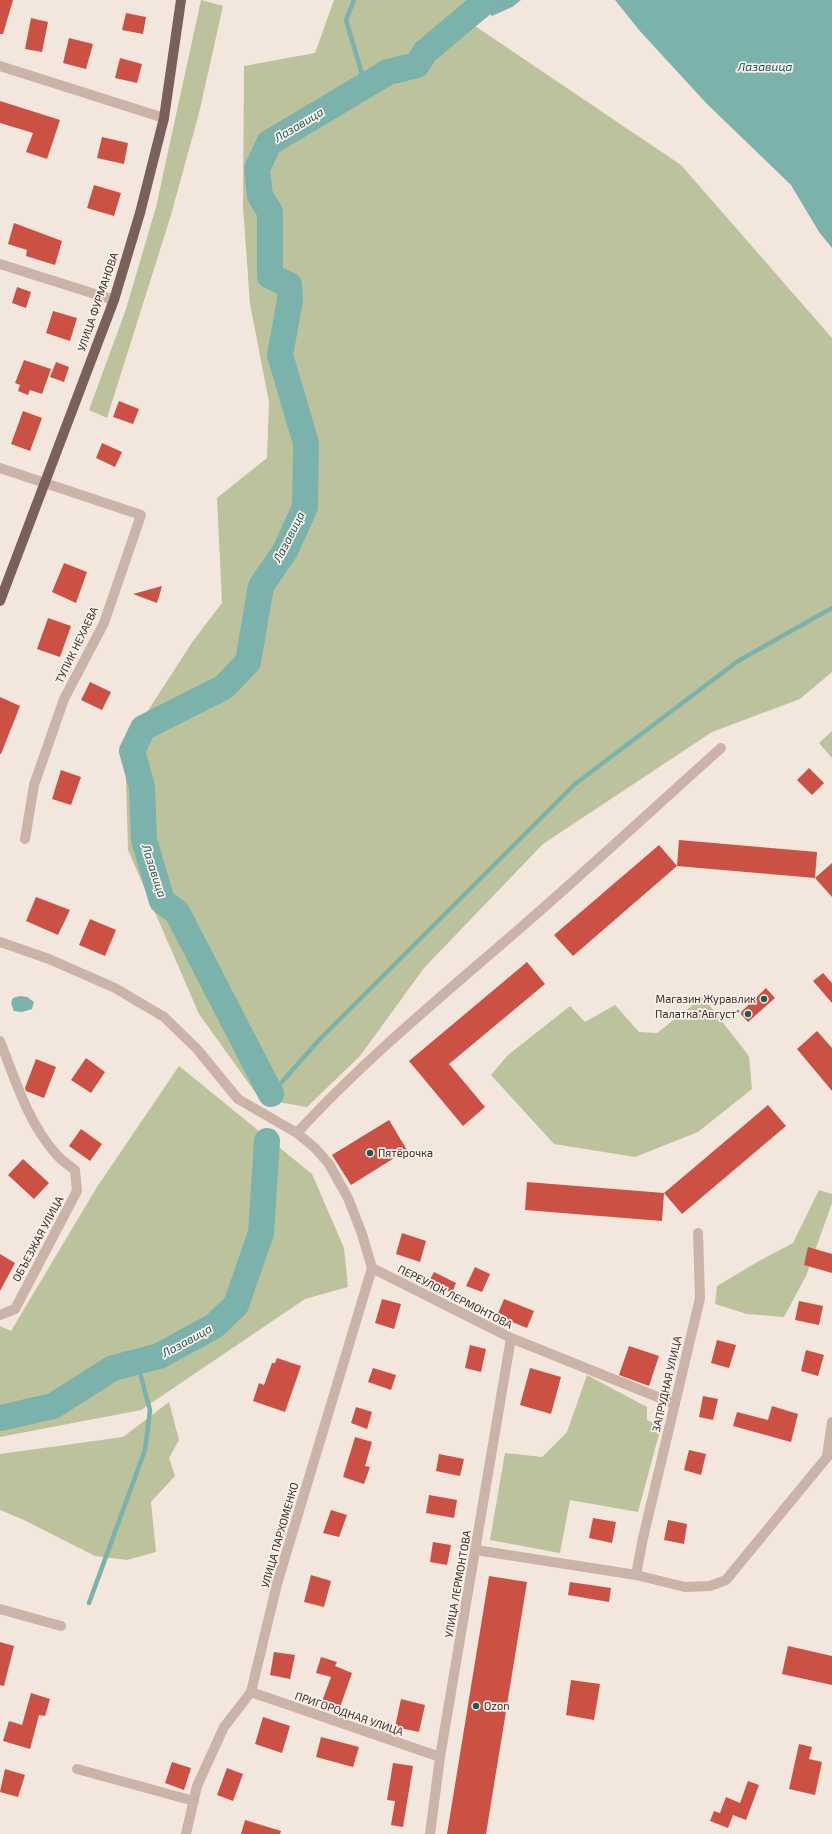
<!DOCTYPE html>
<meta charset="utf-8">
<style>
body{margin:0}
canvas{display:block;background:#f3e6dd}
</style>
<canvas width="832" height="1834"></canvas>
<script>
const c = document.querySelector('canvas').getContext('2d');
c.lineJoin = 'round';
function fillPath(path, color) {
  c.fillStyle = color;
  c.fill(path, 'evenodd');
}
function trace(path, color, width, dash) {
  c.strokeStyle = color;
  c.lineWidth = width;
  c.lineCap = dash ? 'butt' : 'round';
  c.setLineDash(dash || []);
  c.stroke(path);
}
function drawText(font, color, halo, rows, align = 'center') {
  c.font = font + ' "Exo 2",sans-serif';
  c.lineWidth = 3.5;
  c.setLineDash([]);
  c.textBaseline = 'middle';
  c.strokeStyle = halo;
  c.fillStyle = color;
  for (const [text, x, y, turn = 0] of rows) {
    c.save();
    c.translate(x, y);
    c.rotate((+turn || 0) * Math.PI / 180);
    c.textAlign = isNaN(turn) ? turn : align;
    if (halo) c.strokeText(text, 0, 0);
    c.fillText(text, 0, 0);
    c.restore();
  }
}
fillPath(new Path2D(`
 M201 0 223 6 199 113 171 215 107 418 89 410 126 309 156 207Z
 M334 0H471L472 24 681 165 832 338V672L800 699 712 732 543 844 424 968 360 1056 307 1107 260 1099 199 1014 128 850 125 746 193 641 222 603 217 498 267 458 269 402 250 304 243 207 244 66 315 53Z
 M832 731V758L819 743Z
 M703 997 749 1056 752 1089 698 1132 635 1157 554 1144 491 1075 508 1055 570 1006 585 1022 615 1005 639 1032 657 1033Z
 M179 1066 312 1174 344 1248 348 1287 305 1299 141 1410 0 1437V1326L11 1331 97 1187Z
 M819 1190 832 1194V1203L806 1276 784 1317 747 1314 715 1304 717 1286 759 1261 793 1243Z
 M587 1375 647 1407V1420L661 1427 638 1512 570 1500 560 1553 490 1540 505 1453 542 1457 567 1432Z
 M169 1402 179 1440 169 1458 175 1476 151 1502 156 1552 127 1560 95 1556 24 1520 0 1510V1454L123 1437Z`), '#bcc39c');
fillPath(new Path2D(`
 M521 0 512 7 492 16 473 0Z
 M615 0H832V248L819 232 791 185 706 103 639 30Z
 M20 996 27 997 34 1002 32 1009 22 1012 14 1011 11 1003 13 998Z`), '#7bb2ac');
trace(new Path2D(`
 M354 0 346 20 365 84
 M271 1094 321 1038 575 784 738 661 832 608
 M89 1603 145 1450 150 1410 137 1362`), '#7bb2ac', 4.5);
trace(new Path2D(`
 M271 1094 177 912 162 901 144 840 142 787 132 751 143 728 224 687 248 662 261 586 285 551 305 507 306 443 280 355 290 300 289 285 270 276V212L260 196 257 169 269 143 388 72 417 65 425 52 487 0
 M0 1418 53 1406 113 1368 159 1356 214 1326 236 1305 261 1233 267 1141`), '#7bb2ac', 26);
fillPath(new Path2D(`
 M0 0H13L3 34H0Z
 M126 13 146 17 143 34 122 30Z
 M31 18 48 22 42 52 25 49Z
 M69 38 93 44 86 69 63 63Z
 M120 58 142 64 137 83 115 78Z
 M0 101 60 120 47 159 26 152 33 133 0 123Z
 M102 137 128 143 124 164 97 158Z
 M94 185 121 193 114 216 87 208Z
 M14 223 62 241 55 265 26 256 27 250 8 244Z
 M17 287 31 292 26 308 12 303Z
 M53 311 77 318 70 341 46 333Z
 M24 360 51 369 42 394 30 390 28 395 18 391 20 385 15 383Z
 M56 362 69 367 64 382 50 377Z
 M119 401 139 409 133 424 113 417Z
 M23 411 42 418 30 451 11 444Z
 M102 443 122 452 115 467 96 458Z
 M64 563 87 572 76 603 52 592Z
 M162 586 157 603 133 594Z
 M48 618 71 626 60 657 37 649Z
 M90 682 111 692 102 710 81 700Z
 M0 697 20 706 1 754H0Z
 M809 768 824 783 812 795 797 780Z
 M61 770 81 777 71 805 52 799Z
 M679 840 817 852 815 878 677 866Z
 M659 845 677 866 573 956 554 935Z
 M832 863V897L815 878Z
 M36 897 70 910 58 935 26 921Z
 M90 919 116 930 105 956 79 945Z
 M527 962 545 984 449 1064 485 1107 463 1126 409 1061Z
 M823 973 832 983V1003L813 981Z
 M766 988 775 998 748 1022 740 1013Z
 M817 1031 832 1048V1091L797 1049Z
 M86 1058 105 1072 91 1093 71 1080Z
 M36 1059 56 1067 44 1098 26 1091 25 1088Z
 M768 1105 786 1126 682 1214 664 1193Z
 M389 1120 407 1150 351 1185 332 1155Z
 M81 1129 102 1144 90 1161 69 1146Z
 M23 1159 49 1183 34 1199 8 1175Z
 M527 1182 664 1193 662 1221 525 1210Z
 M402 1233 426 1241 420 1262 396 1254Z
 M808 1247 832 1254V1273L804 1265Z
 M0 1254 15 1263 0 1291Z
 M475 1267 490 1274 482 1292 466 1286Z
 M434 1272 456 1283 452 1293 429 1281Z
 M382 1299 401 1304 394 1329 375 1323Z
 M504 1299 534 1311 527 1328 497 1316Z
 M799 1301 823 1306 819 1325 795 1320Z
 M717 1340 736 1345 729 1368 711 1363Z
 M470 1345 486 1349 481 1372 465 1368Z
 M629 1346 659 1356 649 1386 619 1375Z
 M806 1350 824 1355 818 1376 801 1371Z
 M277 1358 301 1366 285 1412 253 1401 259 1383 264 1385 272 1363H275Z
 M373 1368 396 1375 391 1390 368 1382Z
 M530 1368 561 1377 551 1414 520 1405Z
 M703 1396 718 1399 713 1420 699 1417Z
 M772 1406 798 1414 791 1442 733 1426 737 1412 768 1420Z
 M356 1407 372 1412 367 1429 351 1423Z
 M355 1437 372 1442 365 1466 370 1467 364 1484 343 1477Z
 M689 1450 706 1454 701 1475 684 1470Z
 M439 1454 464 1459 460 1476 436 1471Z
 M429 1495 457 1500 454 1518 426 1513Z
 M331 1510 347 1515 339 1537 323 1533Z
 M593 1518 616 1522 612 1543 589 1538Z
 M668 1520 687 1524 684 1544 664 1540Z
 M433 1542 451 1545 447 1565 430 1562Z
 M311 1575 331 1581 324 1607 304 1602Z
 M489 1576 527 1582 486 1834H447Z
 M570 1582 611 1588 609 1602 568 1595Z
 M0 1642 14 1646 4 1686 0 1685Z
 M788 1646 832 1656V1685L782 1674Z
 M274 1652 295 1655 290 1679 270 1675Z
 M321 1657 337 1662 335 1666 352 1673 339 1710 321 1704 331 1677 316 1673Z
 M571 1680 600 1684 594 1720 566 1715Z
 M31 1693 50 1699 45 1716 39 1715 30 1749 3 1741 9 1721 22 1725Z
 M401 1699 425 1705 419 1732 395 1727Z
 M263 1717 290 1726 282 1753 255 1744Z
 M321 1737 359 1747 353 1767 316 1757Z
 M799 1744 812 1747 809 1759 822 1762 815 1795 789 1789Z
 M172 1762 191 1768 184 1790 165 1783Z
 M393 1763 413 1766 403 1827 391 1825 395 1801 387 1800Z
 M227 1768 243 1774 233 1801 217 1795Z
 M5 1769 25 1775 18 1797 0 1792Z
 M748 1781 759 1785 746 1820 733 1815 728 1828 710 1821 714 1811 720 1813 726 1797 740 1803Z
 M245 1820 281 1831 280 1834H241Z`), '#cb5144');
trace(new Path2D(`
 M0 66 164 118
 M0 264 114 300
 M0 468 141 515 104 623 64 699 34 785 25 839
 M0 942 49 959 115 988 164 1017 197 1049 238 1099 297 1133 315 1148 329 1164 348 1198 362 1234 372 1268 511 1338 675 1404
 M0 1041C15 1079 28 1123 56 1154 61 1160 68 1165 75 1170L77 1191 15 1309 0 1315
 M297 1133C365 1059 442 996 518 930 586 871 653 809 721 748
 M827 1456 832 1422
 M476 1550 636 1575 685 1587 710 1586 726 1580 832 1451
 M636 1575 643 1538 700 1298 698 1233
 M0 1609 61 1626
 M251 1692 440 1757
 M77 1769 194 1801
 M186 1834 197 1786 224 1727 251 1692 277 1584 372 1268
 M430 1834 440 1757 511 1338`), '#ccb3a8', 10);
trace(new Path2D(`
 M0 601 114 300 140 213 164 118 181 0`), '#7b6059', 10);
for (const [x, y, r, color] of [
 [764,999,4,"#1c5c57"],
 [748,1014,4,"#1c5c57"],
 [370,1153,4,"#1c5c57"],
 [476,1706,4,"#1c5c57"]
]) {
  const dot = new Path2D();
  dot.arc(x, y, r, 0, 2 * Math.PI);
  c.fillStyle = color;
  c.fill(dot);
  trace(dot, '#fbf0ea', 1.5);
}
drawText('11px', '#392b29', '#fbf0ea', [
 ["УЛИЦА ФУРМАНОВА",98,302,-71],
 ["ТУПИК НЕХАЕВА",77,645,-64],
 ["ОБЪЕЗЖАЯ УЛИЦА",38,1239,-62],
 ["ПЕРЕУЛОК ЛЕРМОНТОВА",455,1297,27],
 ["ЗАПРУДНАЯ УЛИЦА",667,1384,-77],
 ["УЛИЦА ПАРХОМЕНКО",280,1535,-74],
 ["УЛИЦА ЛЕРМОНТОВА",458,1584,-80],
 ["ПРИГОРОДНАЯ УЛИЦА",349,1714,19]
]);
drawText('11px', '#392b29', '#fbf0ea', [
 ["Магазин Журавлик",756,999],
 ["Палатка\"Август\"",740,1014],
 ["Пятёрочка",378,1153,"left"],
 ["Ozon",484,1706,"left"]
], 'right');
drawText('italic 12px', '#1c5c57', '#fbf0ea', [
 ["Лазавица",765,67],
 ["Лазавица",299,125,-31],
 ["Лазавица",289,537,-63],
 ["Лазавица",154,871,72],
 ["Лазавица",187,1341,-29]
]);
</script>
